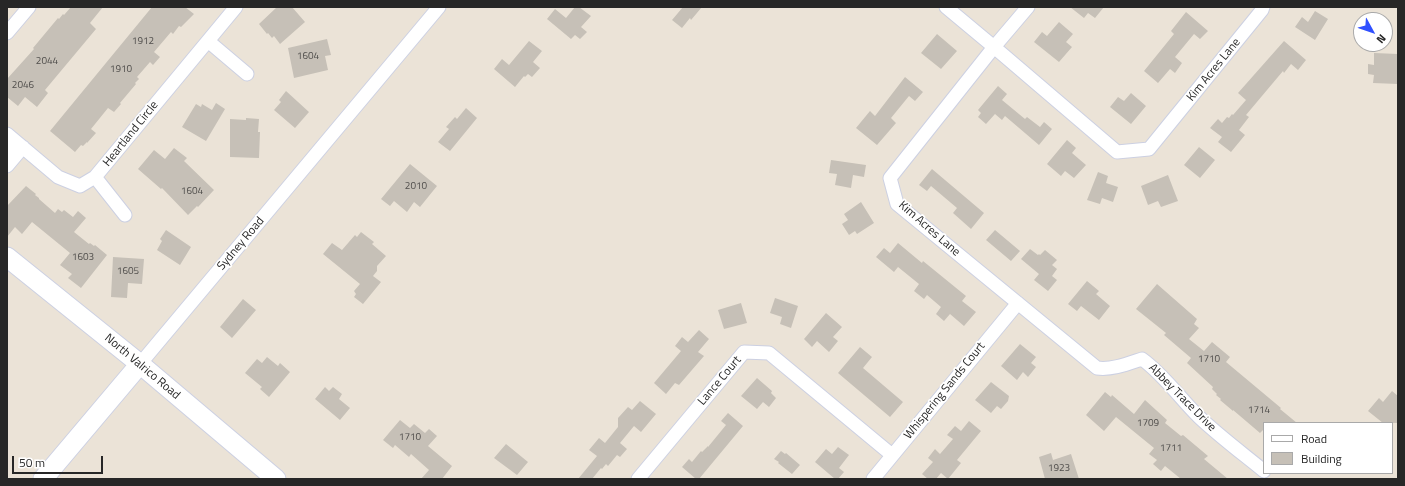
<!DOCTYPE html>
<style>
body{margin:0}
#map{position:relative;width:1405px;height:486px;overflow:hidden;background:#ebe3d7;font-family:"Titillium Web",sans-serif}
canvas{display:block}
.frame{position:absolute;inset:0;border:8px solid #272727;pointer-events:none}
.legend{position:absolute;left:1263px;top:422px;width:130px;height:52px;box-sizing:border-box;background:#fff;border:1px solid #a9a9a9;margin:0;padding:5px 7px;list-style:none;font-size:12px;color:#272727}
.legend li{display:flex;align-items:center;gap:8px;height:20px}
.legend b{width:20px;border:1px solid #a9a9a9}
.north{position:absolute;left:1353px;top:12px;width:40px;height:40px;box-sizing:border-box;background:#fff;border:1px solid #a9a9a9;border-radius:50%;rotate:130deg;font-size:11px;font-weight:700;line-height:16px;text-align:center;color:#272727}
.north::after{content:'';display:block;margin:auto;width:14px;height:18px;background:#3050ff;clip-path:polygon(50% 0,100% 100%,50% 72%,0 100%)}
.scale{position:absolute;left:12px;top:456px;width:91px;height:18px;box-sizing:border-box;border:2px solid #272727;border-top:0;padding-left:5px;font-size:12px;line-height:14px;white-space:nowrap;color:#272727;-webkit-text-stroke:3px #fff;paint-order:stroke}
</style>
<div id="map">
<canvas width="1405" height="486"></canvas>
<div class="frame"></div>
<ul class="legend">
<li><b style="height:5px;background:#fff"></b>Road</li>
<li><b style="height:11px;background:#c6c0b7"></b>Building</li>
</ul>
<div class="north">N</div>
<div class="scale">50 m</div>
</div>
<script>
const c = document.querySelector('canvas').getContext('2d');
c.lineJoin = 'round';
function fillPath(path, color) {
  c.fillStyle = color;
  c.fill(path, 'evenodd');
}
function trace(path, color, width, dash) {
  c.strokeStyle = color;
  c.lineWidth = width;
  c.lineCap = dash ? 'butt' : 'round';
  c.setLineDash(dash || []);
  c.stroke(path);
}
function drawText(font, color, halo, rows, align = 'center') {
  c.font = font + ' "Titillium Web",sans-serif';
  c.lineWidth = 3.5;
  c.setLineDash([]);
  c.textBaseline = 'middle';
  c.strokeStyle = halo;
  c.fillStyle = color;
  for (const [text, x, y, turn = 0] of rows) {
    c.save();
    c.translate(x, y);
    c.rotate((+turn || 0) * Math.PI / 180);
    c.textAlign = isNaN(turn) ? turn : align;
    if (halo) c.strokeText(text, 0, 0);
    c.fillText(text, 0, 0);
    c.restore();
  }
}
fillPath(new Path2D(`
 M71 7H103L90 23 96 29 45 90 48 93 37 107 25 97 18 106 7 97V79L34 49 33 48 58 18 59 19 63 14 64 15Z
 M152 7H185L194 14 181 27 179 26 173 34 171 32 154 52 160 57 153 65 150 62 137 77 139 79 135 83 136 84 120 103 121 104 114 112 108 108 91 129 96 133 87 143V142L83 146 81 145 75 152 50 131Z
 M277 7H292L305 22 280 44 274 36 272 38 268 33 267 34 259 24Z
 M575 7H579L591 16 581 27 587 32 580 39 575 35 571 39 547 19 555 9 566 18Z
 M683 7H702L691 20 690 18 682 28 672 20Z
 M1070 7H1104L1095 18 1088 13 1084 18Z
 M1315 11 1328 19 1315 40 1295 27 1302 17 1308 22Z
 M1186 12 1208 31 1200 39 1194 34 1175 57 1182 63 1175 73 1170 69 1158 83 1144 71 1174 34 1171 31Z
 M1059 22 1073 34 1066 42 1072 47 1059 62 1034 42 1042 32 1047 36Z
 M937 34 957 51 941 69 921 53Z
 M327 39 331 55 325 56 328 70 294 78 288 48Z
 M529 41 542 51 533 62 540 68 532 77 528 74 525 77 524 76 515 87 494 69 502 59 509 65Z
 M1284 41 1306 60 1298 70 1291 64 1284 73 1283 71 1246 115 1249 117 1239 130 1245 135 1231 152 1218 142 1222 137 1210 128 1218 119 1222 123 1227 117 1229 118 1232 114 1233 115 1246 100 1238 93Z
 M1374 53 1398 54V84L1373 83 1374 75 1368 74V64L1374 65Z
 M905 77 923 92 915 101 909 96 891 118 896 123 877 145 856 128 870 111 875 116Z
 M998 86 1007 94 1002 100 1025 119 1027 117 1040 127 1044 122 1052 129 1039 145 1005 116 1002 120 995 114 986 124 978 117 981 113 978 110Z
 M286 91 309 112 295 128 274 110 281 102 279 100Z
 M1131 93 1146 106 1131 124 1110 107 1118 97 1124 101Z
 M216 103 225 109 206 141 182 127 196 104 201 107 202 104 212 110Z
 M466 108 477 118 450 151 438 142 449 129 446 127 455 117 457 119Z
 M246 118 259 119 258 132H260L259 158 230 157V119L246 120Z
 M1067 140 1076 148 1072 153 1086 165 1074 178 1065 171 1061 176 1047 164Z
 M1199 147 1215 160 1200 178 1184 165Z
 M174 148 187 158 184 161 214 190 198 207 197 206 188 215 162 188 161 189 138 169 154 150 165 159Z
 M831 160 866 165 864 177 853 175 851 188 835 185 837 174 829 173Z
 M410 164 437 186 420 207 414 202 407 212 394 201 390 206 381 199Z
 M932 169 984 213 971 229 953 213 957 208 931 186 927 191 919 185Z
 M1098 172 1108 176 1106 183 1118 187 1113 202 1102 198 1100 204 1087 200Z
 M1168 175 1178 201 1161 207 1158 201 1148 205 1141 186Z
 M26 186 36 194 35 195 39 198V199L55 213 58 209 62 212 64 210 73 217 78 211 86 218 74 232 89 244 90 243 94 246 95 245 107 255 81 288 68 278 72 274 60 265 70 253 32 222 22 234 15 227 7 237V206Z
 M861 202 874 223 857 234 855 231 849 235 842 224 848 220 844 214Z
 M166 230 191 247 180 265 157 250 162 241 160 239Z
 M995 230 1020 251 1011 261 986 240Z
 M361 232 374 242 372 244 386 256 377 266V271L373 276 381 282 363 304 354 297 356 294 354 291 360 284 323 254 332 243 342 250 355 235 357 237Z
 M898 243 922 263 923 261 966 296 962 301 976 312 964 326 950 314 944 321 936 314 941 307 927 295 924 299 914 291 919 284 898 267 894 272 876 257 884 248 890 253Z
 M1030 249 1038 255 1039 254 1040 255 1045 250 1057 260 1052 265 1057 269 1052 276 1057 280 1048 291 1034 280 1039 274 1021 259Z
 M113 257 144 259 142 284 128 283 127 298 111 297Z
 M1087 281 1099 291 1096 294 1110 306 1099 320 1081 306 1077 311 1068 304Z
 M1157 284 1197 319 1194 324 1199 328 1189 339 1204 351 1212 342 1230 357 1226 362 1281 408 1280 409 1297 423H1264V429L1260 433 1233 410V411L1220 400 1221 399 1216 395 1217 394 1212 389 1213 387 1187 363 1191 358 1164 335 1166 333 1136 309Z
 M775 298 798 306 791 328 780 324 782 317 770 313Z
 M243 299 256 310 232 338 220 327Z
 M741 303 747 323 724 329 718 310Z
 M826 313 842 327 833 337 838 341 829 352 817 341 812 347 804 339Z
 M699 330 709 339 698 352 704 356 679 385 675 383 666 394 654 383 681 351 675 346 682 337 688 342Z
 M1020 344 1036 357 1031 363 1036 367 1028 377 1023 372 1017 380 1001 366Z
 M860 347 872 357 863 368 903 402 890 417 838 373Z
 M267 357 278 366 280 363 290 372 269 397 260 389 262 387 245 373 257 359 262 363Z
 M757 378 772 391 771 393 776 398 769 407 763 402 757 409 741 396Z
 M991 382 1009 396 1008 401 1001 409 997 406 991 413 975 400Z
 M325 387 329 391 333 387 342 394 339 399 350 408 340 420 315 399Z
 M1392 391 1398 396V423H1383L1368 411 1379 398 1383 402Z
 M1105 392 1111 397 1112 395 1134 414 1145 400 1167 420 1165 423 1181 436 1183 435 1208 456 1204 459 1228 479H1181L1165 466 1161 471 1153 464 1157 460 1149 454 1154 448 1116 417 1104 431 1086 415Z
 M640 401 656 414 641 432 634 426 620 443 627 449 620 457 617 455 608 466 606 464 602 469 601 468 592 479H578L597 456 589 450 599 438 605 443 618 427V418L628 407 632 410Z
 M728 413 743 426 699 479H696L682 467 689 459 692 462 701 451 702 452 708 446V447L726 425 721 421Z
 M400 420 410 428 414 424 425 433 429 429 437 436 428 446 452 466 442 479H421L429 470 411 454 409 457 395 445 393 448 383 440Z
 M969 421 981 431 957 460 961 463 948 479 941 473 936 479H928L922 474 933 462 928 458 935 449 940 454 953 439 947 435 955 426 961 431Z
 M506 444 528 462 517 475 494 458Z
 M838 447 849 455 839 468 844 472 838 479H835L815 462 826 449 832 454Z
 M781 451 785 454 786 453 800 465 792 474 778 463 779 462 774 459Z
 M1051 453 1053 460 1071 454 1079 479H1045L1039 457Z`), '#c6c0b7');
const street = new Path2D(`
 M946 7 994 47 890 178 897 204 1097 368C1112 370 1127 364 1142 359 1164 375 1179 397 1198 416 1219 436 1242 453 1264 471
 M1028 7 994 47 1117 152 1149 149 1262 10 1263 7
 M7 33 29 7
 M208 41 247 74
 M7 134 58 177 80 186 95 177 236 7
 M7 150 15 141
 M7 166 23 147
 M95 177 125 215
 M140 364 439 7
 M638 479 744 352 769 353 892 455
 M873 479 1018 303`);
const secondary = new Path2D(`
 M7 257 140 364 276 479
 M43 479 140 364`);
trace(street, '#ccd0e2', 15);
trace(secondary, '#ccd0e2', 21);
trace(street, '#fff', 13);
trace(secondary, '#fff', 19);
drawText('10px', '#4f4d4b', null, [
 ["1912",143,42],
 ["1604",308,57],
 ["2044",47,62],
 ["1910",121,70],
 ["2046",23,86],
 ["2010",416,187],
 ["1604",192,192],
 ["1603",83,258],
 ["1605",128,272],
 ["1710",1209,360],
 ["1714",1259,411],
 ["1709",1148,424],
 ["1710",410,438],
 ["1711",1171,449],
 ["1923",1059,469]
]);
drawText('12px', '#272727', '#fff', [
 ["Kim Acres Lane",1214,70,-51],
 ["Heartland Circle",131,134,-51],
 ["Kim Acres Lane",929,229,41],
 ["Sydney Road",241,244,-50],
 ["North Valrico Road",142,367,40],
 ["Lance Court",720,381,-50],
 ["Whispering Sands Court",945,391,-51],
 ["Abbey Trace Drive",1182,398,45]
]);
</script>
